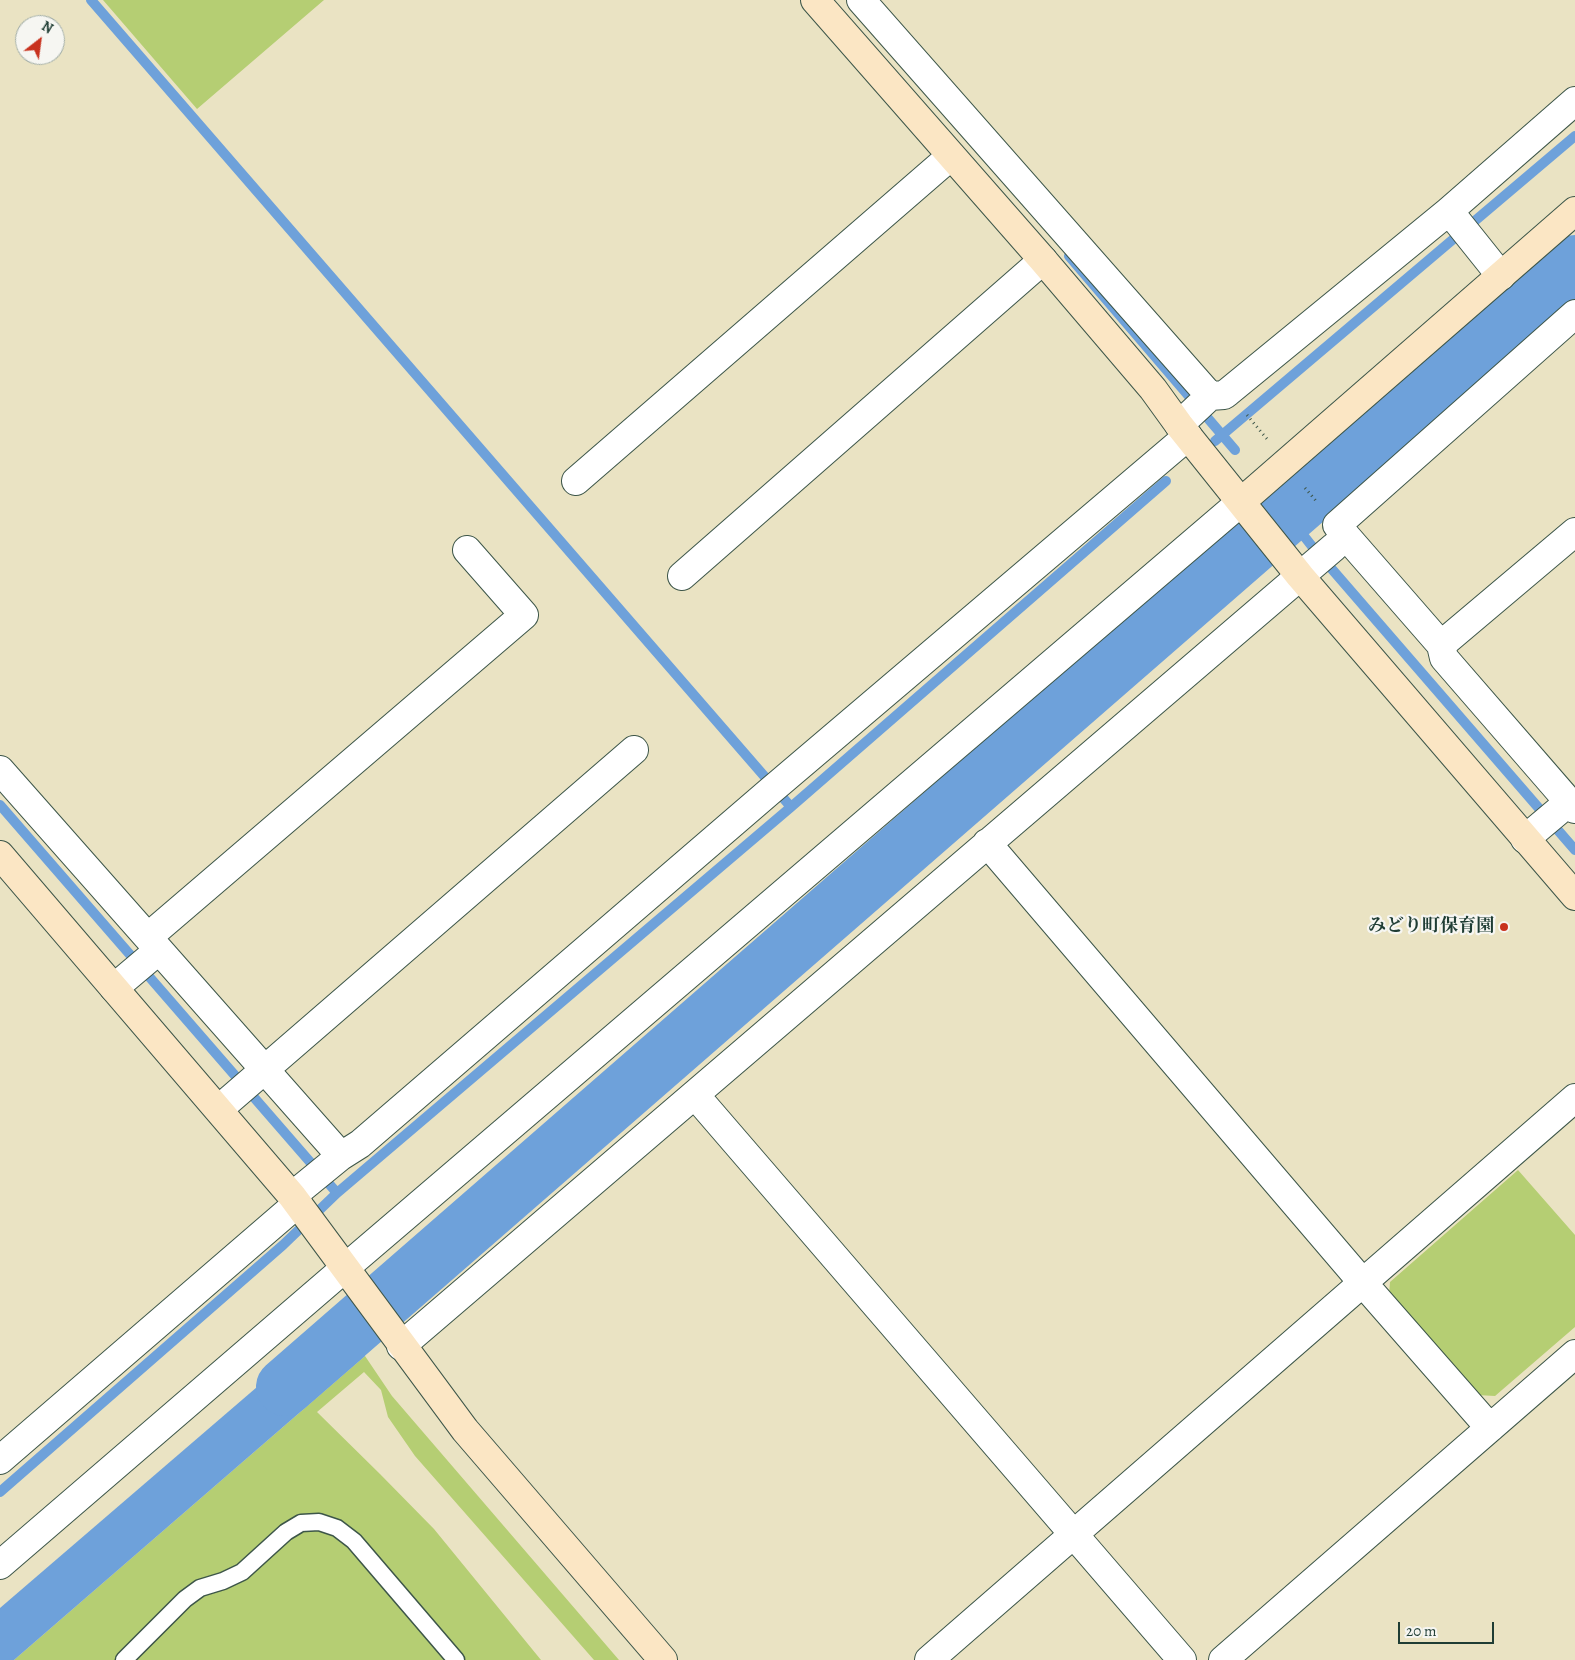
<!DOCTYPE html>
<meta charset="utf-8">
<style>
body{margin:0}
#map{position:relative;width:1575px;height:1660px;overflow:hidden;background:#eae3c3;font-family:Alegreya,serif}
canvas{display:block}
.north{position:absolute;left:15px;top:15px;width:50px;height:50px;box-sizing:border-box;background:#f6f6f2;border:1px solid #a0aca6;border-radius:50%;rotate:30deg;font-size:14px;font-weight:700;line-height:20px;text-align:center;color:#1f3d34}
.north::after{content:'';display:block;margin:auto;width:18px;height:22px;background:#c8321e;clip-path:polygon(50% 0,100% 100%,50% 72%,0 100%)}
.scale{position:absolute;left:1398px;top:1622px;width:96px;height:22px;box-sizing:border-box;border:2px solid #1f3d34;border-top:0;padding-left:6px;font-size:15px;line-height:18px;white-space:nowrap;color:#1f3d34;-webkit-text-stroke:4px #f6f6f2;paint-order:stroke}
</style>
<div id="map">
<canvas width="1575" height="1660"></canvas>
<div class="north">N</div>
<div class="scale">20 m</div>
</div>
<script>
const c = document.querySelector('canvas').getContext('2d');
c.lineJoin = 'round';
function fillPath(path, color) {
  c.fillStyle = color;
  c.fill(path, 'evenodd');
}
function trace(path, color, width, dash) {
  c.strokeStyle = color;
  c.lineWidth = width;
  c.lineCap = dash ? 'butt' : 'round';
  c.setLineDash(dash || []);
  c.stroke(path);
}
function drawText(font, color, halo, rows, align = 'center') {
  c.font = font + ' Alegreya,"Noto Serif JP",serif';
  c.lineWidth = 4.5;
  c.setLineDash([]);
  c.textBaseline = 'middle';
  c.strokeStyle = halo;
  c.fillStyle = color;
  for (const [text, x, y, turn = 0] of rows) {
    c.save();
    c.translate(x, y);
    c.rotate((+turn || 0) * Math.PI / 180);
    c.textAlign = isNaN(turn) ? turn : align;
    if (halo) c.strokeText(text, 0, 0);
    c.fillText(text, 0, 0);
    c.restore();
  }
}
fillPath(new Path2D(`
 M103 0H324L197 109Z
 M1518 1170 1575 1235V1327L1495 1396 1477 1395 1389 1295 1390 1282Z
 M365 1356 392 1396 619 1660H594L415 1456 388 1417 381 1390 364 1372 317 1412 380 1474 434 1529 541 1660H14Z`), '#b5ce73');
fillPath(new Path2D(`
 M321 1332 354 1336 365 1356 14 1660H0V1608Z`), '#6ea1da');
trace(new Path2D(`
 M91 0 791 807
 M1069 256 1235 450
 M1215 441 1575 136
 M1278 503 1311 545 1575 850
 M0 805 337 1193
 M0 1492 283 1245 337 1193 791 807 1166 481`), '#6ea1da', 10);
trace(new Path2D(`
 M285 1387 1575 264`), '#6ea1da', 58);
const lane = new Path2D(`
 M124 1660 185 1599 200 1588 223 1581 242 1572 286 1532 301 1523 319 1522 337 1528 354 1541 456 1660`);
const street = new Path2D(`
 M861 0 1210 396 1224 395 1228 392 1449 211 1575 101
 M1449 211 1501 276
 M1179 425 1210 396
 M576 481 951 156
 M1346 536 1441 645 1444 658 1575 809
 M682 576 1043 260
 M1441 645 1575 532
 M0 770 341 1156
 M1525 839 1569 802
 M987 843 1363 1283 1490 1428
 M148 937 524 615 467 550
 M114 988 159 950
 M695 1095 1182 1660
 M219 1109 634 750
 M292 1196 341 1156 360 1144 769 792 1188 436
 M401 1346 1334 547 1346 536 1337 525 1575 314
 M0 1460 298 1203
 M0 1565 345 1268 1241 502
 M929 1660 1575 1098
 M1223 1660 1575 1354`);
const secondary = new Path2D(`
 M815 0 1043 260 1153 389 1179 425 1300 576 1575 896
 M1241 502 1575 211
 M0 855 292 1196 465 1430 663 1660`);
trace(lane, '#3d5649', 19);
trace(street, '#3d5649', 30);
trace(secondary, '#3d5649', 30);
trace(new Path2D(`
 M1247 415 1267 439
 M1305 488 1317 502`), '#3d5649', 3, [1, 4]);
trace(lane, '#fff', 16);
trace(street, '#fff', 28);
trace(secondary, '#fbe6c4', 28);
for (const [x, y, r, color] of [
 [1504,927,5,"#c8321e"]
]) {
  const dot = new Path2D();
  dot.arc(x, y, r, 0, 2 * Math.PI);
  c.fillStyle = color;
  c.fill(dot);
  trace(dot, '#f6f6f2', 2);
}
drawText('bold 18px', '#1f3d34', '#f6f6f2', [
 ["みどり町保育園",1494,927]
], 'right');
</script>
